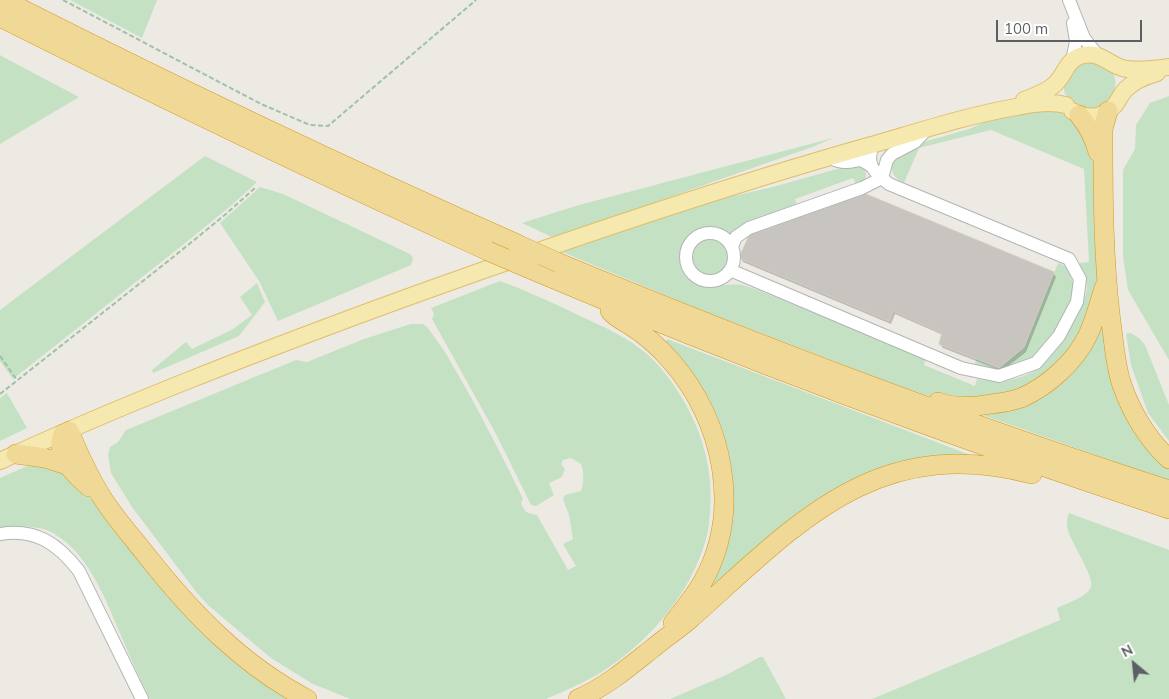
<!DOCTYPE html>
<style>
body{margin:0}
#map{position:relative;width:1169px;height:699px;overflow:hidden;background:#edeae4;font-family:Mulish,sans-serif}
canvas{display:block}
.north{position:absolute;left:1109px;top:639px;width:50px;height:50px;-webkit-text-stroke:4px #fff;paint-order:stroke;rotate:332deg;font-size:14px;font-weight:700;line-height:20px;text-align:center;color:#5c5f63}
.north::after{content:'';display:block;margin:auto;width:18px;height:22px;background:#5c5f63;clip-path:polygon(50% 0,100% 100%,50% 72%,0 100%)}
.scale{position:absolute;left:996px;top:20px;width:146px;height:22px;box-sizing:border-box;border:2px solid #5c5f63;border-top:0;padding-left:6px;font-size:15px;line-height:18px;white-space:nowrap;color:#5c5f63;-webkit-text-stroke:4px #fff;paint-order:stroke}
</style>
<div id="map">
<canvas width="1169" height="699"></canvas>
<div class="north">N</div>
<div class="scale">100 m</div>
</div>
<script>
const c = document.querySelector('canvas').getContext('2d');
c.lineJoin = 'round';
function fillPath(path, color) {
  c.fillStyle = color;
  c.fill(path, 'evenodd');
}
function trace(path, color, width, dash) {
  c.strokeStyle = color;
  c.lineWidth = width;
  c.lineCap = dash ? 'butt' : 'round';
  c.setLineDash(dash || []);
  c.stroke(path);
}
fillPath(new Path2D(`
 M70 0H157L142 38Z
 M0 55 7 59 79 97 0 144Z
 M1092 60 1113 73C1119 87 1113 95 1106 107L1082 111C1060 93 1059 89 1074 65Z
 M1169 96V360L1128 290 1123 256V170L1135 149 1136 125 1150 103Z
 M1053 108 1081 124 1092 154 1096 189 1099 228 1097 287 1082 337 1029 390 948 402 904 388 696 308 560 251 711 201 773 187 851 165H856L865 170 866 175 865 179 857 186 853 178 795 199 798 207 731 239C712 224 681 227 681 257 682 268 686 279 698 284 713 291 728 281 746 286 762 291 777 298 792 304 837 321 881 340 926 358L924 365 975 386 977 379C998 383 1019 381 1037 369 1055 357 1084 311 1087 289 1088 280 1083 271 1079 263L1089 262 1084 169 991 130 919 148 904 183C893 178 890 171 893 160L917 144 969 129 987 121 1013 113Z
 M833 138 815 146 554 238 522 223 579 205Z
 M205 156 257 182 233 204 184 244 13 379 0 361V310Z
 M260 187 283 194 410 254 413 258 411 265 278 321 259 281 220 223Z
 M689 257a20 20 0 1 1 40 0a20 20 0 1 1-40 0Z
 M1058 263 1067 267C1073 278 1076 292 1072 304 1066 321 1043 352 1028 361 1011 371 994 370 976 367L975 362 977 359 999 368 1024 348Z
 M500 281C527 291 554 303 580 316 609 329 638 342 659 366 694 407 715 459 710 512 709 520 709 528 707 535 695 584 660 629 619 660 597 677 572 688 546 699H350L311 683 271 658 209 606 197 593 132 507 111 473 108 455 110 447 118 442 126 430 296 360 307 362 364 339 411 324H423L428 328 445 352 472 399 506 464 523 499 521 503C524 511 527 514 537 515L568 570 576 566 563 544 573 539 569 515 563 499 565 495 581 491C584 484 584 472 581 464L571 458 563 460 561 464 565 469 562 477 549 483 554 495 536 506 531 505 496 434 432 319 434 314 431 308Z
 M257 283 265 302 239 336 153 373 152 370 186 342 192 349 233 329 252 315 240 297Z
 M1100 314 1108 337 1163 462 1169 468V481L980 414 1022 405Z
 M1131 333 1139 338 1145 345 1169 405V441L1148 413 1131 365 1126 334Z
 M667 339 978 458 896 469 702 601 731 485 664 347Z
 M7 393 27 428 0 441V398Z
 M37 465 60 470 80 488 291 699H150C140 679 131 660 123 640 106 602 91 555 53 533 37 524 17 527 0 528V478L25 467Z
 M1069 513 1169 550V699H872L1060 620 1057 608C1067 603 1084 598 1090 589 1098 579 1067 539 1067 525 1066 521 1068 517 1069 513Z
 M760 657H763L786 699H670L726 675Z`), '#c4e1c3');
fillPath(new Path2D(`
 M741 258 1053 273 1056 277 1026 352 1002 371 943 348 940 344 943 335 895 314 891 324 743 262Z`), '#0003');
const building = new Path2D(`
 M861 192 1054 272 1024 347 999 368 939 344 942 333 893 311 889 321 739 258 752 229Z`);
fillPath(building, '#c8c5c0');
trace(building, '#d0ccc3', 1);
const minor = new Path2D(`
 M1069 0 1084 38 1098 56
 M1072 61 1076 41 1073 23
 M828 157C833 159 839 162 844 162 858 163 856 155 871 166
 M882 178 887 160 892 154 915 142 928 128
 M686 257a24 24 0 1 1 48 0a24 24 0 1 1-48 0Z
 M732 247 736 237 749 228 862 188 882 178
 M730 270 961 368 999 376 1036 363 1059 336 1077 302 1080 279 1069 259 889 184C874 172 865 165 873 144
 M0 534C36 528 58 544 79 571L142 699`);
const major = new Path2D(`
 M1024 100C1034 96 1047 92 1055 84 1065 75 1066 61 1080 56 1101 49 1109 67 1127 69 1141 71 1155 69 1169 67
 M1072 111C1087 119 1103 119 1115 105 1119 100 1121 94 1126 89 1134 81 1146 76 1157 73
 M0 461C123 404 251 355 378 308 540 249 702 193 868 146 917 132 965 116 1016 107 1033 104 1049 101 1066 105`);
const highway = new Path2D(`
 M4 0C173 86 344 167 517 244
 M0 17C161 98 324 176 488 251
 M1108 111 1103 129C1103 194 1103 258 1111 322 1114 342 1115 363 1121 382 1130 410 1147 439 1169 459
 M1079 115C1089 127 1094 137 1098 152
 M559 263C760 346 962 423 1169 490
 M530 269C740 358 953 438 1169 509
 M610 311C615 317 621 320 628 324 644 334 659 347 671 361 723 420 743 511 702 583 694 597 683 610 673 623
 M938 402C954 408 975 407 991 404 1001 403 1012 401 1021 398 1048 386 1075 362 1088 335 1095 320 1099 304 1104 288
 M69 431C79 455 89 477 103 499 116 519 132 537 147 556 192 613 242 665 307 699
 M63 434C54 457 74 473 89 487
 M16 454 45 458 67 465
 M578 699C607 686 629 667 653 648 665 638 677 630 689 620 796 525 874 433 1032 474`);
trace(minor, '#b1b4b7', 14);
trace(major, '#e0bd69', 18);
trace(highway, '#d6981a', 20);
trace(new Path2D(`
 M63 0 261 104 310 125 328 126 476 0
 M0 356 17 380
 M0 394 172 258 226 214 256 187`), '#9dc2a7', 2, [5, 2.5]);
trace(minor, '#fff', 12);
trace(major, '#f5e9b0', 16);
trace(highway, '#f0d897', 19);
const highwayBridge = new Path2D(`
 M517 244 559 263
 M488 251 530 269`);
trace(highwayBridge, '#d6981a', 20, []);
trace(highwayBridge, '#f0d897', 19);
</script>
